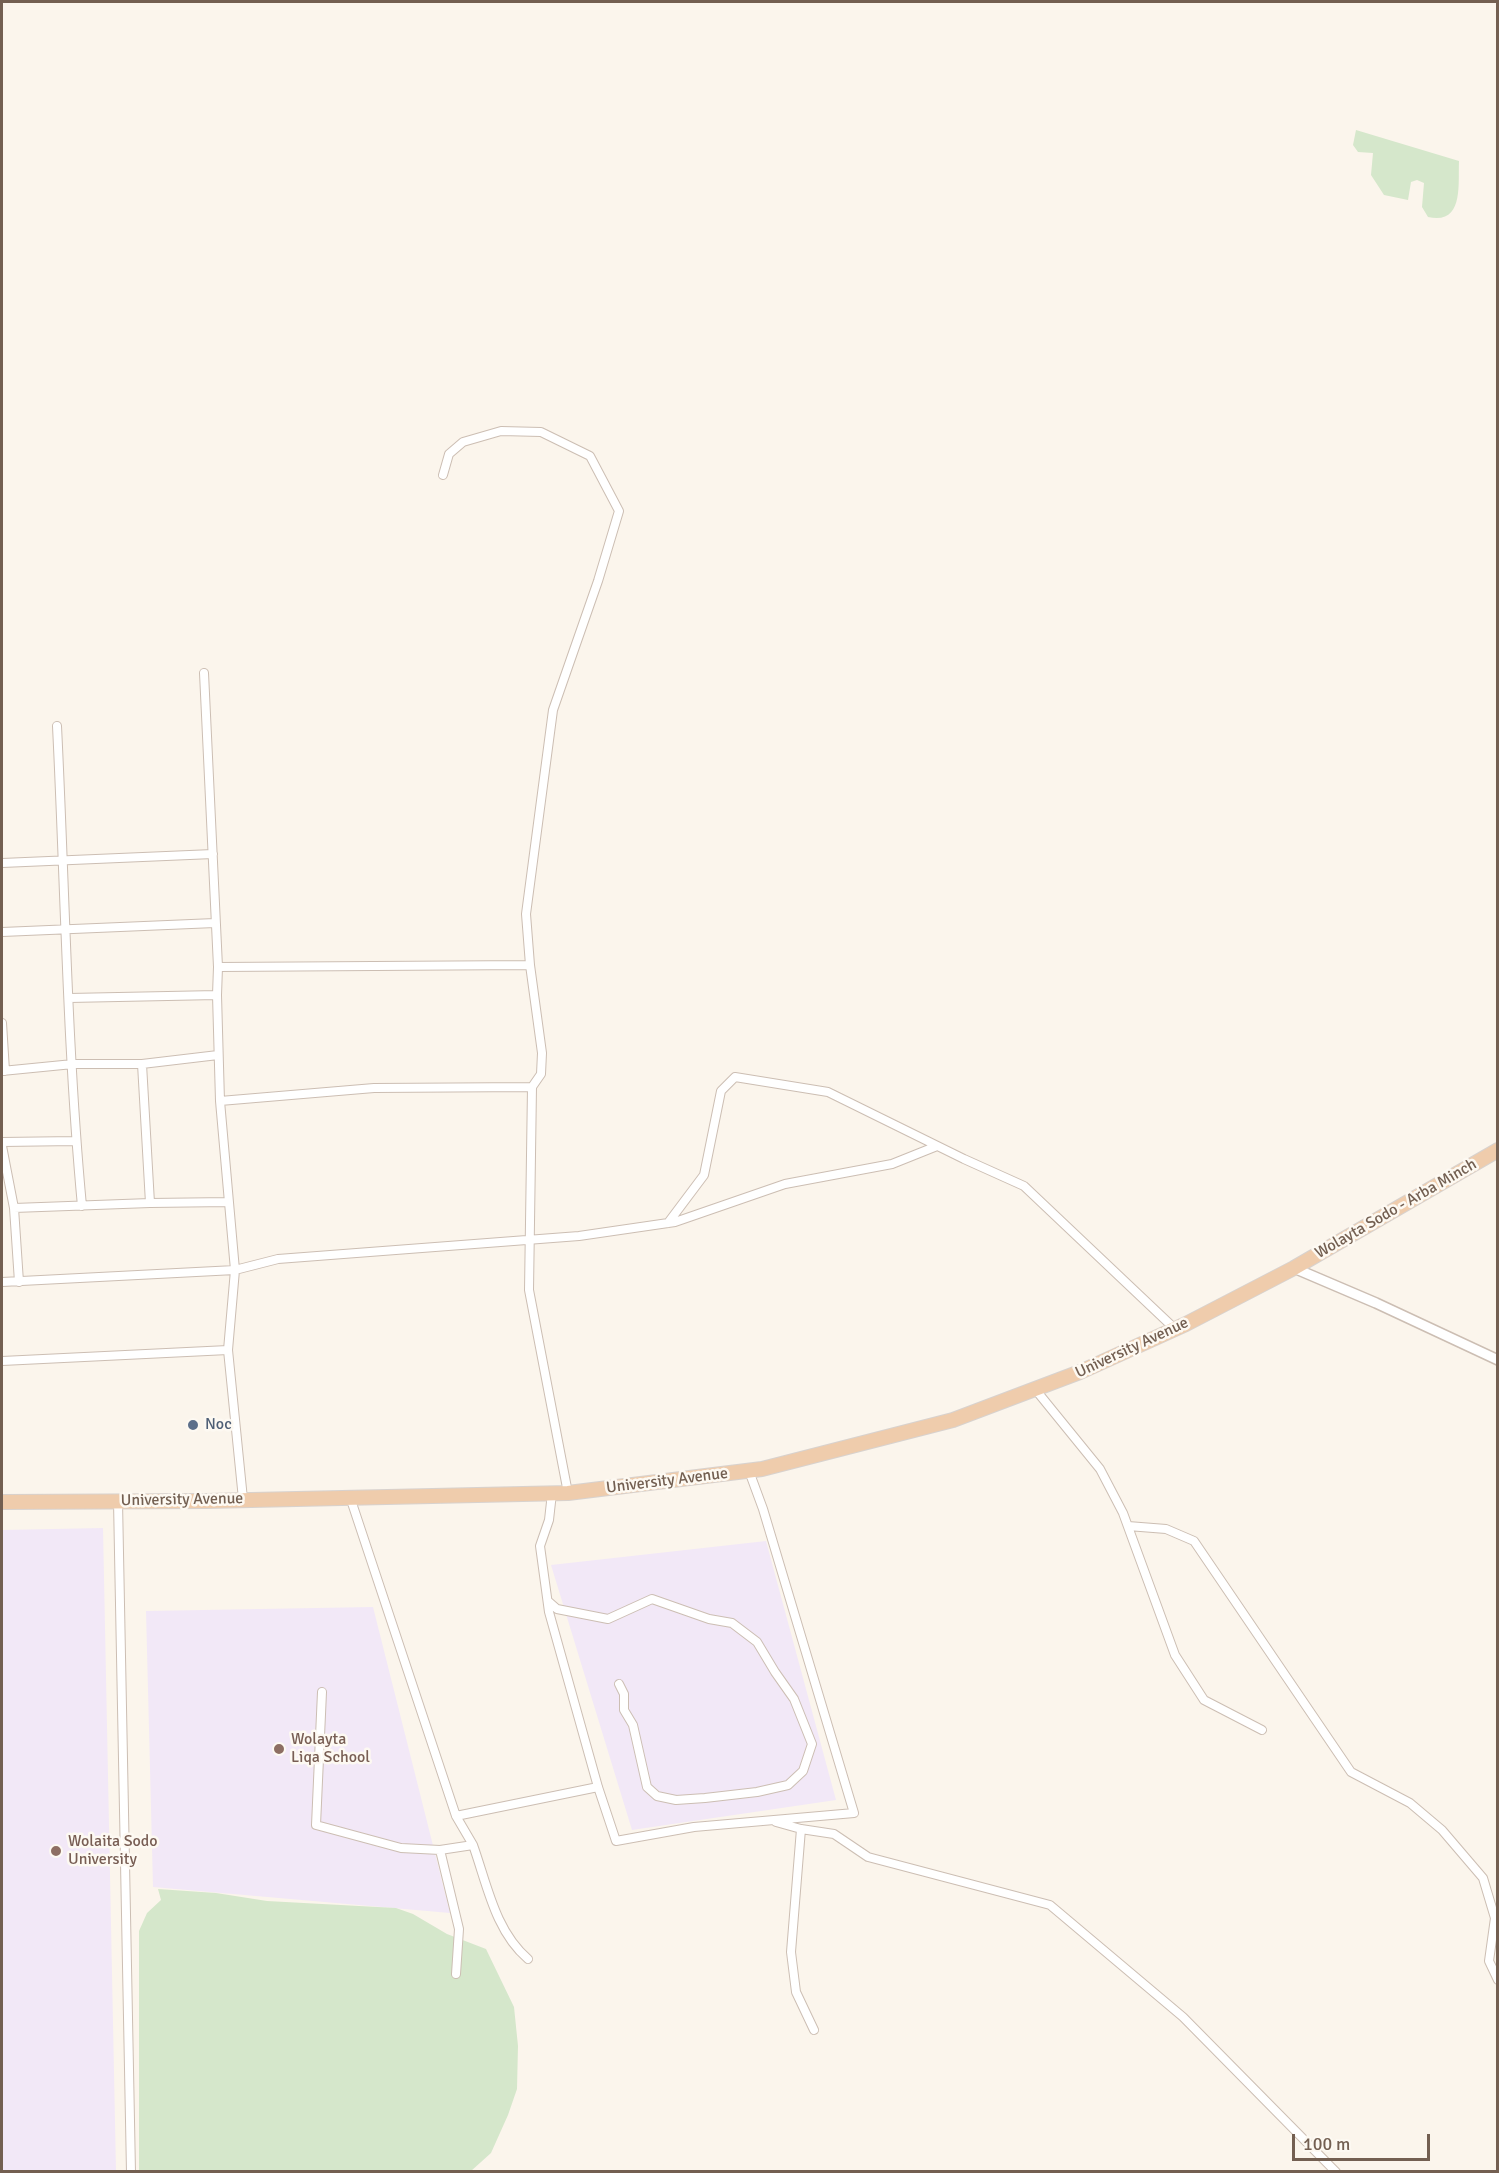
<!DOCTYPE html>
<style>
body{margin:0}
#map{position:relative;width:1499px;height:2173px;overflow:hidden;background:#fbf5ec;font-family:Signika,sans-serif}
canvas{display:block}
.frame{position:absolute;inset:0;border:3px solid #735f51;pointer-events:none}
.scale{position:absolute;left:1292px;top:2134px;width:138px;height:27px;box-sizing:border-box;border:3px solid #735f51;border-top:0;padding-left:8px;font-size:18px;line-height:21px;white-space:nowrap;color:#735f51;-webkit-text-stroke:4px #fdf9f2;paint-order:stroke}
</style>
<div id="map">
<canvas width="1499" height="2173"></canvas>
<div class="frame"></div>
<div class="scale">100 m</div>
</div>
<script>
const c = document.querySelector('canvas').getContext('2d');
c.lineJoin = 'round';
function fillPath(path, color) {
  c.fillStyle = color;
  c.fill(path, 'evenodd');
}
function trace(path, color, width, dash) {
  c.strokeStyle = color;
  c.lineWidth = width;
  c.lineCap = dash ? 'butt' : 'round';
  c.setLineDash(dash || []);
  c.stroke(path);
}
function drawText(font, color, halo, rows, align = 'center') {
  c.font = font + ' Signika,sans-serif';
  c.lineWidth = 5;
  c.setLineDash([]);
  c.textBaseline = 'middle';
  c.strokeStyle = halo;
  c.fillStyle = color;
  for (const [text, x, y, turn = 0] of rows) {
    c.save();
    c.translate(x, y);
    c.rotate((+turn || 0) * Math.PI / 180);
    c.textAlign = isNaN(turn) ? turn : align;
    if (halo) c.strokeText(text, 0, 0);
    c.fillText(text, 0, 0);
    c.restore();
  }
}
fillPath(new Path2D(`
 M103 1528 116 2171H2V1530Z
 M766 1541 836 1800 632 1830 551 1565Z
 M373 1607 450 1913 153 1887 146 1611Z`), '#f2e8f7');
fillPath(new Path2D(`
 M1356 130 1459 161C1458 185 1464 225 1428 217L1422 207 1424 183 1417 180 1411 182 1408 200 1384 195 1371 175 1373 153 1358 152 1353 145Z
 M158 1889 216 1893 267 1901 396 1908 413 1914 447 1934 486 1949 514 2007 518 2046 517 2089 508 2115 491 2153 471 2171 139 2172V1931L147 1913 161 1900Z`), '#d5e7cb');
const minor = new Path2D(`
 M443 475 449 454 463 442 501 431 541 432 590 456 619 511 598 581 553 710 526 914 530 965 542 1053 541 1074 532 1087 529 1290 568 1493
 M204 673 218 967 217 995 220 1101 235 1270 228 1350 243 1499
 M57 726C65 886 67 1047 82 1206
 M2 863 213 854
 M2 932 215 923
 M218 967 530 965
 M69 998 217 995
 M2 1023 5 1071
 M142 1064 150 1203
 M2 1071 73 1064H142L218 1055
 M220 1101 374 1088 532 1087
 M2 1142 76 1141
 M2 1146 14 1208
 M668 1223 704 1175 721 1091 735 1077 828 1092 964 1159 1024 1186 1175 1329
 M2 1282 235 1270 278 1259 579 1236 675 1222 785 1184 892 1164 937 1146
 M19 1282 14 1208 150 1203 229 1202
 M2 1361 228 1350
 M1035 1389 1100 1469 1123 1513 1175 1655 1204 1700 1262 1730
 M552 1493 549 1520 540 1546 549 1612 598 1787 616 1841 694 1827 854 1813 763 1509 749 1471
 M350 1497 456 1816 598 1787
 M118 1501 131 2172
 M1128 1526 1166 1529 1194 1541 1351 1772 1410 1803 1442 1830 1483 1878 1495 1918 1489 1961 1498 1980
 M549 1602 557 1609 608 1619 652 1599 709 1619 732 1623 757 1642 775 1672 794 1699 812 1744 803 1771 788 1785 757 1792 705 1798 676 1800 657 1796 647 1787 633 1725 624 1710V1694L619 1684
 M322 1692 316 1825 401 1848 440 1850
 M456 1816 473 1845 440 1850 459 1929 456 1974
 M776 1822 801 1829 834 1834 868 1857 1050 1905 1183 2017 1336 2172
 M801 1829 791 1952 796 1992 814 2030
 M473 1845C487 1884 495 1931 528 1959`);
const tertiary = new Path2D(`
 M1294 1268 1376 1303 1498 1360`);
const trunk = new Path2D(`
 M2 1502 206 1501 568 1493 762 1469 953 1420 1080 1372 1186 1324 1294 1268 1498 1150`);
trace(minor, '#ccbeb3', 10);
trace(tertiary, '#ccbeb3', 12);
trace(trunk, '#d8d2ce', 16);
trace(minor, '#fff', 8);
trace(tertiary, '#fff', 9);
trace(trunk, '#efccac', 14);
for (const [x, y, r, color] of [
 [193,1425,6,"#5c6f8a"],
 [279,1749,6,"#8d6e63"],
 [56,1851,6,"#8d6e63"]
]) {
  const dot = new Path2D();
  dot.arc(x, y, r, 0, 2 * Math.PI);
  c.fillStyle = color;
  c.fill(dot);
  trace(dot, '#fdf9f2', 2);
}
drawText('16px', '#735f51', '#fdf9f2', [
 ["Wolayta Sodo - Arba Minch",1396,1209,-30],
 ["University Avenue",1132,1348,-25],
 ["University Avenue",667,1481,-7],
 ["University Avenue",182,1500,-1]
]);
drawText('16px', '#4e5e75', '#fdf9f2', [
 ["Noc",205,1425]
], 'left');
drawText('16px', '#785e54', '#fdf9f2', [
 ["Wolayta",291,1740],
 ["Liqa School",291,1758],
 ["Wolaita Sodo",68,1842],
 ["University",68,1860]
], 'left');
</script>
